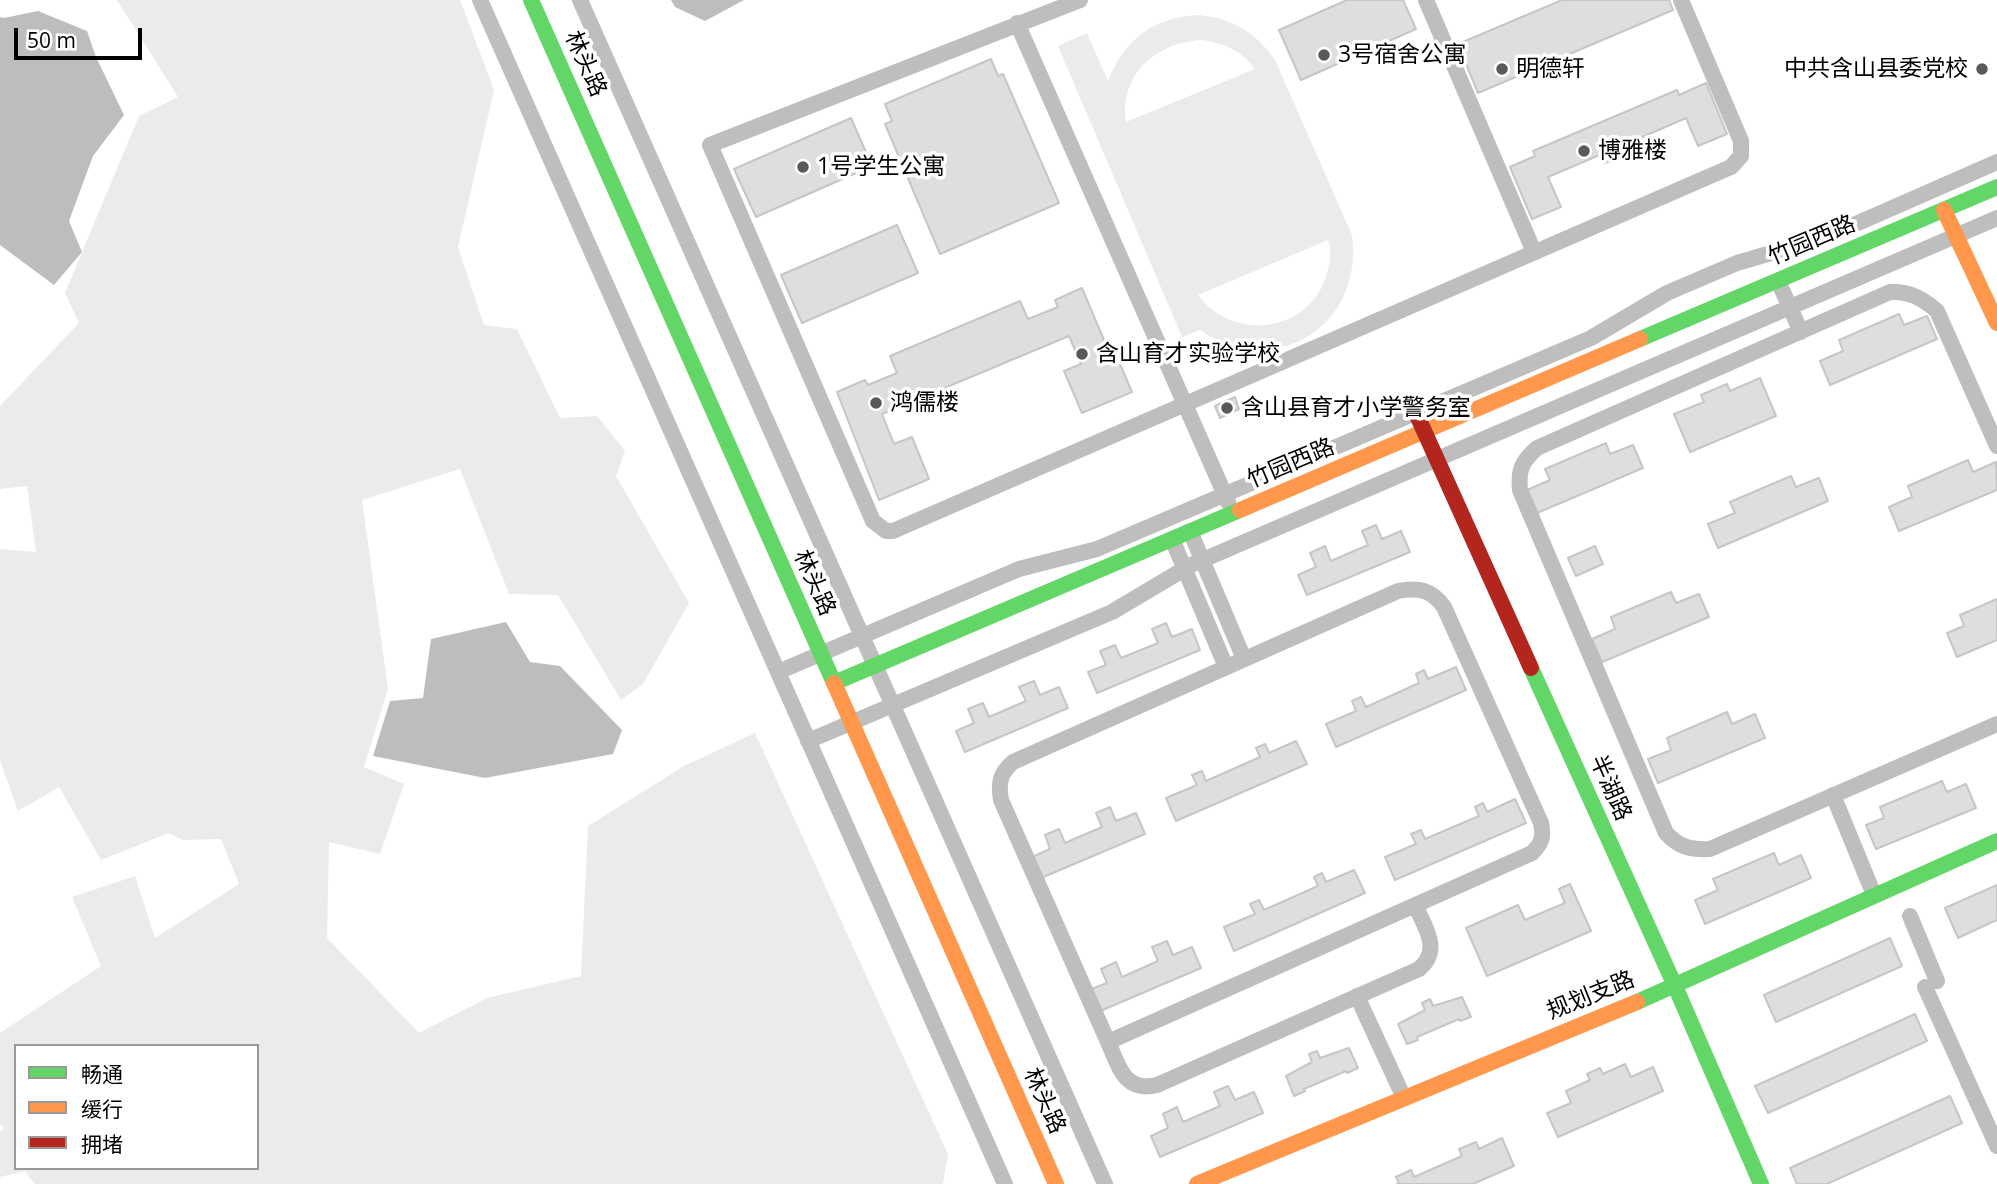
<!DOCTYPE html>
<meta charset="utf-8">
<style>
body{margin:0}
#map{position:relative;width:1997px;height:1184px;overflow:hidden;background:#fff;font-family:"Open Sans","Noto Sans SC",sans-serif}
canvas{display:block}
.legend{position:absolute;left:14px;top:1044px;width:245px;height:126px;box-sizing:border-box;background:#fff;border:2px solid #999;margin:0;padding:9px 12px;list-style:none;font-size:21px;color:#000}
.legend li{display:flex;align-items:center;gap:14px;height:35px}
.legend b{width:35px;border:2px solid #999}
.scale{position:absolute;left:14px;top:28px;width:128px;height:32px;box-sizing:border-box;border:4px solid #000;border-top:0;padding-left:9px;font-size:21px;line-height:24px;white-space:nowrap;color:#000;-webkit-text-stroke:5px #fff;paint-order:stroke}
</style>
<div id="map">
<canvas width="1997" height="1184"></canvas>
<ul class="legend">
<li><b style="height:9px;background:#63d668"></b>畅通</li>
<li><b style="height:9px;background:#ff974d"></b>缓行</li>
<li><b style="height:9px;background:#b3261e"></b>拥堵</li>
</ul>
<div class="scale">50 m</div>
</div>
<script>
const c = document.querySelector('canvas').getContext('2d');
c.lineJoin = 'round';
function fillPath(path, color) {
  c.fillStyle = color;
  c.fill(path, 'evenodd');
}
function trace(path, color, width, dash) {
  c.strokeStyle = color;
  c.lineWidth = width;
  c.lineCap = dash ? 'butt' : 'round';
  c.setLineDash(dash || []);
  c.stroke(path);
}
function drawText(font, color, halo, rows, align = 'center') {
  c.font = font + ' "Open Sans","Noto Sans SC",sans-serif';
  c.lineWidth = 7;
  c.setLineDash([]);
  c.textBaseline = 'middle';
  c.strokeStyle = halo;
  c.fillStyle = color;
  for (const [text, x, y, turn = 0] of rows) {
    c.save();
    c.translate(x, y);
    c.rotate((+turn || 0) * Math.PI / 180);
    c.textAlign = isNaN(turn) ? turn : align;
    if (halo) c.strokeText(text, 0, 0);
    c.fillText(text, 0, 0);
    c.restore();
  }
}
fillPath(new Path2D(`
 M117 0H460L494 90 458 247 484 325 517 329 560 418 597 416 625 451 616 476 689 603 643 684 621 700 558 595 509 594 460 469 362 500 388 689 364 767 404 784 380 854 329 842 327 938 419 1033 487 998 581 976 588 826 684 766 755 733 948 1154 943 1184H35L25 1171 0 1177V1131L4 1129 0 1124V1033L101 966 72 897 135 876 155 938 239 884 221 839 183 840 169 833 101 860 59 787 18 811 0 760V549L36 552 27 486 0 489V406L79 323 65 293 139 116 178 97ZM16 1046H257V1168H16Z
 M1198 15C1231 18 1256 32 1275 60L1352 235C1364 326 1276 381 1200 330L1182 337 1058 46 1087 33 1108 81C1125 39 1152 18 1198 15ZM1202 40C1223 43 1243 51 1255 69L1126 122C1119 74 1157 42 1202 40ZM1328 240C1332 251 1330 266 1326 277 1307 334 1232 341 1198 295Z`), '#ebebeb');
fillPath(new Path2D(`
 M671 0H744L705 21 675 7Z
 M38 11 87 31 96 57 124 115 93 156 69 221 82 252 54 285 0 245V17L4 18Z
 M506 622 530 662 560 666 622 730 613 754 485 778 373 756 390 701 423 698 431 639Z`), '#bdbdbd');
const building = new Path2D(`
 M1347 0H1403L1416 29 1301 80 1279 30Z
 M1562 0H1669L1673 10 1478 93 1458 44Z
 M991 59 998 76 1003 74 1059 203 940 254 885 124 892 121 885 104Z
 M1706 83 1727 134 1698 146 1686 118 1631 142 1634 150 1605 163 1602 154 1548 177 1561 207 1532 219 1510 167 1535 156 1533 151 1677 90 1679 95Z
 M851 118 872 166 756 217 734 169Z
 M897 225 918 273 802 323 781 275Z
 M1082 288 1109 352 1114 350 1132 392 1082 413 1064 371 1081 364 1069 336 882 414 894 444 912 437 929 479 879 500 837 392 865 380 868 385 897 373 890 356 1020 301 1028 319 1058 307 1055 300Z
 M1899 314 1904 325 1927 316 1937 339 1830 385 1820 361 1843 351 1839 340Z
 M1760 378 1776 416 1690 452 1674 414 1704 402 1701 395 1727 384 1730 391Z
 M1235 397 1239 409 1220 418 1215 406Z
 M1606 443 1610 454 1633 445 1643 468 1537 513 1527 490 1550 480 1545 469Z
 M1968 460 1973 472 1996 462 1997 490 1899 531 1889 507 1912 497 1908 486Z
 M1791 476 1796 487 1819 478 1828 501 1718 548 1708 524 1735 513 1730 502Z
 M1376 525 1382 539 1401 531 1410 552 1307 595 1298 575 1316 567 1310 553 1325 546 1331 561 1368 545 1362 531Z
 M1595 546 1603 564 1576 576 1568 558Z
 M1671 592 1676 603 1699 594 1709 617 1602 662 1592 639 1615 629 1611 617Z
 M1997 599V640L1957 657 1947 633 1964 626 1960 615Z
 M1166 623 1172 637 1192 629 1200 650 1097 693 1088 672 1106 665 1100 651 1115 645 1121 658 1158 643 1152 629Z
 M1456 667 1466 690 1336 747 1326 724 1356 711 1352 701 1361 697 1366 707 1419 683 1416 674 1424 670 1428 679Z
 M1034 681 1040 695 1059 687 1068 708 965 752 956 731 974 723 968 709 983 703 989 717 1026 701 1019 687Z
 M1727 712 1732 724 1755 714 1765 738 1658 783 1648 759 1671 750 1667 738Z
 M1296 741 1307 764 1176 821 1166 798 1197 785 1192 775 1202 771 1206 781 1260 757 1256 748 1265 744 1269 753Z
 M1942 781 1947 792 1966 784 1976 808 1876 849 1866 825 1884 818 1880 807Z
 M1515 799 1526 823 1395 880 1385 857 1416 844 1411 834 1421 830 1425 839 1479 816 1475 807 1483 803 1487 812Z
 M1110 807 1116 821 1136 813 1145 834 1041 878 1032 857 1050 849 1045 835 1059 829 1065 843 1102 827 1096 813Z
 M1774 853 1779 865 1801 855 1811 878 1705 924 1695 900 1718 890 1713 879Z
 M1354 870 1365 893 1234 951 1224 927 1255 914 1250 904 1259 900 1264 910 1318 886 1314 877 1322 873 1326 882Z
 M1570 884 1591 931 1487 976 1466 928 1518 905 1525 920 1565 903 1559 889Z
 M1997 885V920L1958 938 1945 908Z
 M1890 938 1902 966 1776 1022 1764 995Z
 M1167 941 1173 955 1192 947 1201 968 1098 1012 1089 990 1107 983 1101 969 1116 962 1122 977 1158 961 1152 947Z
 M1462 997 1471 1017 1460 1021 1459 1019 1417 1037 1418 1040 1407 1044 1398 1024 1425 1010 1422 1003 1430 999 1433 1006Z
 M1915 1014 1927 1041 1768 1113 1755 1086Z
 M1349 1048 1358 1068 1347 1073 1346 1071 1304 1089 1305 1091 1294 1096 1286 1076 1312 1062 1309 1054 1317 1051 1320 1058Z
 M1625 1064 1631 1077 1653 1067 1663 1091 1558 1137 1547 1113 1571 1103 1566 1091 1590 1080 1587 1074 1600 1068 1603 1074Z
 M1228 1086 1235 1100 1254 1092 1263 1113 1160 1157 1151 1136 1168 1128 1163 1114 1177 1107 1183 1122 1220 1106 1214 1092Z
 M1950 1096 1962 1123 1827 1184H1797L1790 1168Z
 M1502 1138 1514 1166 1473 1184H1397L1399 1183 1396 1177 1411 1170 1414 1177 1462 1156 1459 1149 1476 1142 1479 1149Z`);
fillPath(building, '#dedede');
trace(building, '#c6c6c6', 2);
trace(new Path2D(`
 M480 0 1005 1184
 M580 0 1105 1184
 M1080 0 710 145 873 521 886 531H893L1731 167 1741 156V141L1681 0
 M1426 0 1534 252
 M1017 23 1228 502
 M1778 281 1801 332
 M1997 446 1937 311C1922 298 1909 291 1890 292L1537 448C1522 461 1518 470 1520 490L1666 833C1679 847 1690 850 1710 849L1997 724
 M1190 531 1244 659
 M1172 539 1226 667
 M778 672 1019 569 1097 549 1591 338 1667 293 1737 263 1826 237 1997 162
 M808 741 1112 612 1191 565 1997 218
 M1833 795 1874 895
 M1910 916 1937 981
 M1925 987 1997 1146
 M1357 996 1404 1098
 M1108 1042 1532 853C1542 843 1544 837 1541 823L1444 607C1432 590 1419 587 1398 591L1013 762C1000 773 998 783 1001 800L1108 1042C1119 1066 1124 1093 1157 1085L1419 969C1442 950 1425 927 1415 905`), '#bebebe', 16);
trace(new Path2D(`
 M531 0 834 683
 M1640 339 1997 187
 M1531 668 1675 986 1761 1184
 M834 683 1240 510
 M1637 1002 1997 841`), '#63d668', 16);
trace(new Path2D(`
 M1944 210 1997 323
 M1240 510 1640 339
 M834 683 1056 1184
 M1197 1184 1637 1002`), '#ff974d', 16);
trace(new Path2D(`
 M1416 413 1531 668`), '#b3261e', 16);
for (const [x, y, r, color] of [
 [1324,55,7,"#595959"],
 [1502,69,7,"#595959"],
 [1982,69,7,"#595959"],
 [1584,151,7,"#595959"],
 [803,167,7,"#595959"],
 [1082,354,7,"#595959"],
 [876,403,7,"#595959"],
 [1227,408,7,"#595959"]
]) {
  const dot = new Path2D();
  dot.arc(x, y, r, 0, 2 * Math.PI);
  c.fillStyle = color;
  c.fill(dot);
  trace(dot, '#fff', 2.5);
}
drawText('23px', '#000', '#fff', [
 ["3号宿舍公寓",1338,55],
 ["明德轩",1516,69],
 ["中共含山县委党校",1968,69,"right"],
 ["博雅楼",1598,151],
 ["1号学生公寓",817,167],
 ["含山育才实验学校",1096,354],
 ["鸿儒楼",890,403],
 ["含山县育才小学警务室",1241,408]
], 'left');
drawText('23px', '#000', '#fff', [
 ["林头路",585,64,66],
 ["竹园西路",1812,241,-23],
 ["竹园西路",1291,464,-23],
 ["林头路",814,583,66],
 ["半湖路",1610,788,66],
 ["规划支路",1591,996,-22],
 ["林头路",1044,1101,66]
]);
</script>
